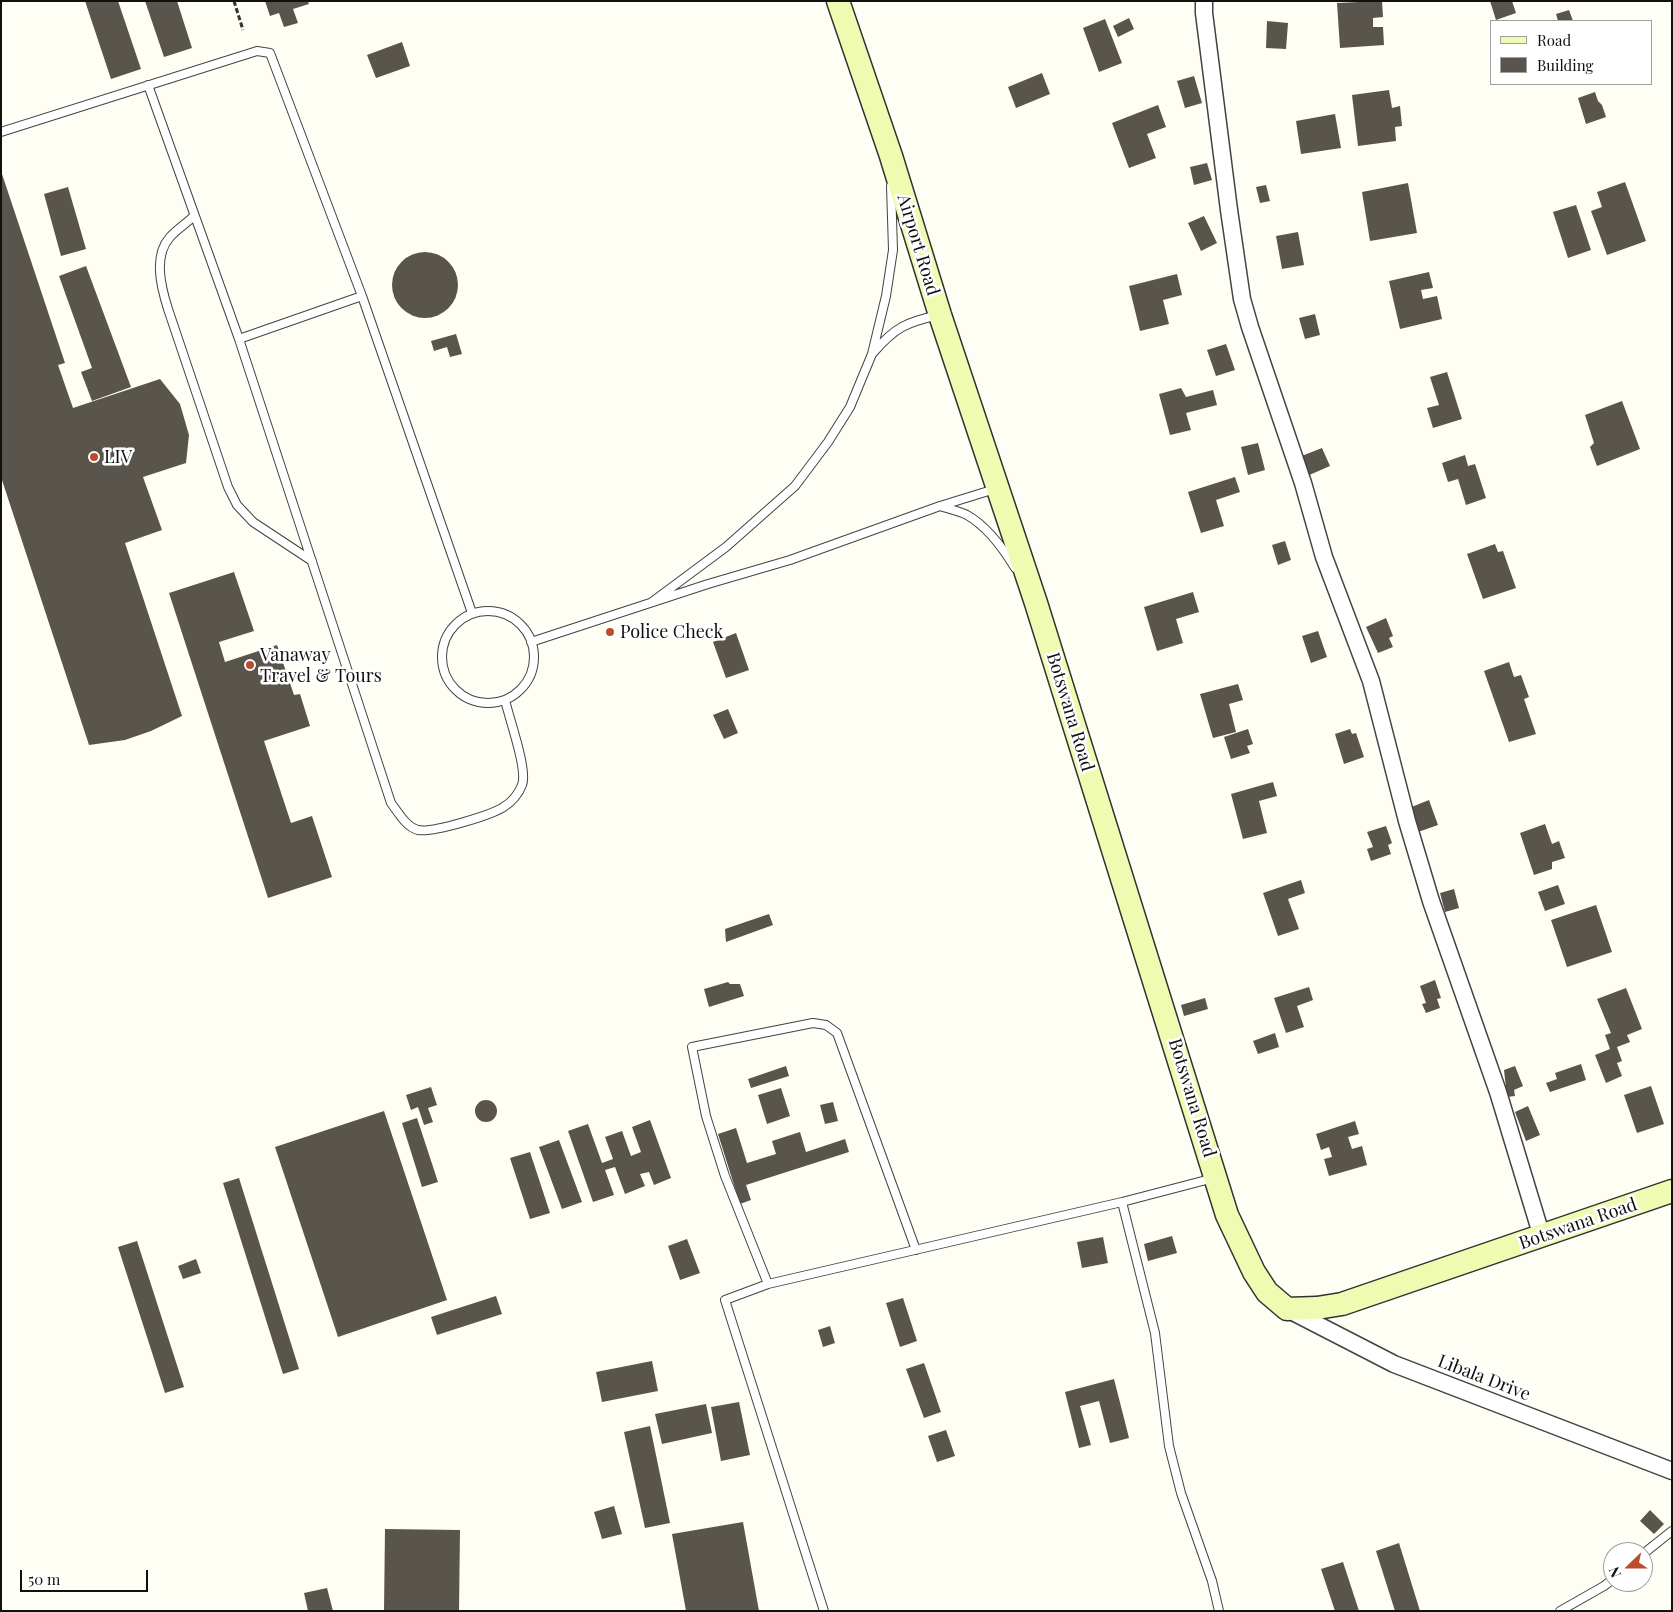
<!DOCTYPE html>
<style>
body{margin:0}
#map{position:relative;width:1673px;height:1612px;overflow:hidden;background:#fefef4;font-family:"Playfair Display",serif}
canvas{display:block}
.frame{position:absolute;inset:0;border:2px solid #101010;pointer-events:none}
.legend{position:absolute;left:1490px;top:20px;width:162px;height:65px;box-sizing:border-box;background:#fff;border:1px solid #9f9f9f;margin:0;padding:6px 9px;list-style:none;font-size:15px;color:#101010}
.legend li{display:flex;align-items:center;gap:10px;height:25px}
.legend b{width:25px;border:1px solid #9f9f9f}
.north{position:absolute;left:1603px;top:1542px;width:50px;height:50px;box-sizing:border-box;background:#fff;border:1px solid #9f9f9f;border-radius:50%;rotate:248deg;font-size:14px;font-weight:700;line-height:20px;text-align:center;color:#101010}
.north::after{content:'';display:block;margin:auto;width:18px;height:22px;background:#bb4c2d;clip-path:polygon(50% 0,100% 100%,50% 72%,0 100%)}
.scale{position:absolute;left:20px;top:1570px;width:128px;height:22px;box-sizing:border-box;border:2px solid #101010;border-top:0;padding-left:6px;font-size:15px;line-height:18px;white-space:nowrap;color:#101010;-webkit-text-stroke:4px #fff;paint-order:stroke}
</style>
<div id="map">
<canvas width="1673" height="1612"></canvas>
<div class="frame"></div>
<ul class="legend">
<li><b style="height:6px;background:#f0fbb2"></b>Road</li>
<li><b style="height:14px;background:#59554d"></b>Building</li>
</ul>
<div class="north">N</div>
<div class="scale">50 m</div>
</div>
<script>
const c = document.querySelector('canvas').getContext('2d');
c.lineJoin = 'round';
function fillPath(path, color) {
  c.fillStyle = color;
  c.fill(path, 'evenodd');
}
function trace(path, color, width, dash) {
  c.strokeStyle = color;
  c.lineWidth = width;
  c.lineCap = dash ? 'butt' : 'round';
  c.setLineDash(dash || []);
  c.stroke(path);
}
function drawText(font, color, halo, rows, align = 'center') {
  c.font = font + ' "Playfair Display",serif';
  c.lineWidth = 5;
  c.setLineDash([]);
  c.textBaseline = 'middle';
  c.strokeStyle = halo;
  c.fillStyle = color;
  for (const [text, x, y, turn = 0] of rows) {
    c.save();
    c.translate(x, y);
    c.rotate((+turn || 0) * Math.PI / 180);
    c.textAlign = isNaN(turn) ? turn : align;
    if (halo) c.strokeText(text, 0, 0);
    c.fillText(text, 0, 0);
    c.restore();
  }
}
fillPath(new Path2D(`
 M85 1H118L141 69 111 79Z
 M145 1H177L192 48 164 57Z
 M265 1H308L309 4 293 9 298 23 284 27 279 13 270 16Z
 M1382 1 1383 17 1373 18V27H1383L1384 45 1340 48 1337 3Z
 M1490 1H1512L1516 13 1496 20Z
 M1569 10 1573 21H1558L1556 14Z
 M1129 18 1134 29 1118 37 1113 26Z
 M1105 19 1122 63 1099 72 1083 28Z
 M1267 21 1288 23 1286 49 1266 48Z
 M402 42 410 66 376 78 367 55Z
 M1042 73 1050 94 1016 108 1008 87Z
 M1194 76 1202 103 1185 108 1177 81Z
 M1389 90 1392 108 1400 106 1402 126 1395 127 1396 141 1358 146 1352 95Z
 M1595 92 1598 101 1602 105 1606 117 1586 124 1578 98Z
 M1158 105 1166 127 1147 134 1156 158 1129 168 1112 123Z
 M1335 114 1341 148 1301 154 1296 121Z
 M1207 163 1212 180 1194 185 1190 167Z
 M1 171 65 363 58 365 73 408 160 379 180 404 189 435 186 463 143 477 162 530 125 543 182 716 151 731 125 740 89 745 1 477Z
 M1625 182 1646 241 1607 255 1591 211 1602 207 1597 192Z
 M1408 183 1417 233 1370 241 1362 192Z
 M1266 185 1270 201 1260 203 1256 187Z
 M68 187 86 249 61 256 44 194Z
 M1576 205 1591 250 1568 258 1553 212Z
 M1204 216 1217 243 1201 251 1188 223Z
 M1298 232 1304 265 1282 269 1276 236Z
 M392 285a33 33 0 1 1 66 0a33 33 0 1 1-66 0Z
 M86 266 131 387 92 401 81 372 92 368 59 276Z
 M1429 272 1433 288 1421 290 1423 299 1437 296 1442 319 1400 329 1389 281Z
 M1177 274 1182 295 1163 300 1169 324 1140 331 1129 286Z
 M1315 314 1320 335 1305 339 1299 318Z
 M456 334 462 354 450 357 447 347 434 351 431 341Z
 M1226 344 1235 370 1216 376 1207 350Z
 M1447 372 1462 419 1433 428 1427 408 1439 405 1430 377Z
 M1181 388 1186 397 1213 390 1217 405 1186 413 1191 430 1170 435 1159 394Z
 M1622 401 1640 449 1597 466 1590 447 1594 443 1585 415Z
 M1258 443 1265 470 1248 475 1241 447Z
 M1322 448 1330 466 1307 476 1299 457Z
 M1465 455 1468 466 1475 464 1486 498 1466 505 1458 479 1448 482 1442 463Z
 M1235 477 1240 492 1216 500 1224 526 1201 533 1188 492Z
 M1285 541 1291 560 1278 565 1272 545Z
 M1495 544 1498 552 1503 551 1516 588 1483 599 1467 554Z
 M234 572 254 631 219 642 225 662 277 645 294 695 300 694 310 726 264 741 291 823 312 816 332 877 268 898 169 593Z
 M1193 592 1199 612 1176 619 1183 643 1157 651 1144 607Z
 M1386 618 1393 636 1389 638 1393 647 1378 653 1366 627Z
 M1318 631 1327 657 1311 663 1302 636Z
 M736 633 749 670 726 678 713 642Z
 M1509 662 1514 677 1521 675 1529 697 1524 699 1536 734 1509 742 1484 671Z
 M1238 684 1243 700 1229 704 1236 732 1213 738 1200 694Z
 M728 709 738 733 724 739 713 715Z
 M1248 729 1253 744 1247 746 1250 753 1231 759 1224 737Z
 M1350 729 1352 734 1356 733 1364 757 1344 764 1335 734Z
 M1273 782 1277 796 1259 801 1267 833 1243 839 1231 794Z
 M1429 800 1438 825 1418 832 1409 808Z
 M1545 824 1552 844 1559 841 1565 858 1552 862V869L1534 875 1520 833Z
 M1386 826 1392 843 1388 845 1391 854 1371 861 1367 849 1373 847 1367 832Z
 M1301 880 1305 893 1288 899 1299 929 1278 936 1263 893Z
 M1558 885 1565 904 1545 911 1538 892Z
 M1454 889 1459 908 1445 912 1440 893Z
 M1596 905 1612 952 1567 967 1551 920Z
 M769 914 773 925 726 942 725 929Z
 M1435 980 1441 998 1437 999 1440 1008 1426 1013 1422 1004 1426 1003 1420 986Z
 M728 982 730 984H740L744 996 709 1007 704 989Z
 M1309 987 1313 1000 1297 1006 1304 1027 1286 1033 1274 998Z
 M1626 988 1642 1029 1627 1035 1630 1042 1617 1047 1622 1061 1617 1063 1622 1076 1606 1083 1595 1055 1610 1049 1605 1035 1611 1033 1597 999Z
 M1205 998 1208 1009 1184 1016 1181 1005Z
 M1275 1033 1279 1047 1258 1054 1253 1041Z
 M1581 1064 1586 1080 1550 1092 1546 1083 1557 1079 1555 1073Z
 M786 1066 789 1076 751 1088 748 1079Z
 M1515 1066 1523 1086 1514 1090 1515 1096 1507 1097 1504 1070Z
 M1651 1086 1664 1124 1637 1133 1624 1095Z
 M431 1087 437 1105 428 1108 433 1122 424 1125 418 1107 411 1110 406 1095Z
 M781 1088 790 1116 767 1124 758 1095Z
 M475 1111a11 11 0 1 1 22 0a11 11 0 1 1-22 0Z
 M833 1102 838 1121 825 1124 820 1105Z
 M1528 1106 1540 1135 1526 1141 1515 1112Z
 M384 1111 447 1300 338 1337 275 1147Z
 M417 1118 438 1182 422 1187 402 1123Z
 M650 1120 671 1178 654 1185 649 1172 640 1174 645 1186 625 1194 615 1167 605 1170 614 1195 593 1202 568 1131 588 1124 602 1163 613 1159 605 1137 622 1131 631 1156 641 1152 632 1127Z
 M1355 1121 1359 1134 1348 1137 1352 1149 1362 1146 1367 1165 1329 1176 1324 1159 1332 1157 1329 1147 1321 1150 1316 1134Z
 M736 1128 747 1163 776 1154 772 1141 800 1132 806 1152 845 1139 849 1152 746 1185 751 1200 740 1204 718 1134Z
 M559 1140 582 1202 562 1209 539 1147Z
 M530 1152 550 1213 530 1219 510 1158Z
 M239 1178 299 1369 283 1374 223 1183Z
 M1172 1236 1177 1253 1148 1261 1144 1244Z
 M1103 1237 1108 1263 1082 1268 1077 1242Z
 M687 1239 700 1273 680 1280 668 1246Z
 M137 1241 184 1387 165 1393 118 1247Z
 M196 1259 201 1273 183 1279 178 1266Z
 M496 1296 502 1314 437 1335 431 1317Z
 M903 1298 917 1341 900 1347 886 1303Z
 M830 1326 835 1343 823 1347 818 1330Z
 M652 1361 658 1391 602 1402 596 1372Z
 M924 1363 941 1412 924 1418 906 1369Z
 M1114 1379 1129 1438 1110 1443 1099 1401 1080 1406 1091 1445 1079 1448 1065 1392Z
 M739 1402 750 1455 721 1461 711 1407Z
 M706 1404 712 1433 662 1444 655 1414Z
 M650 1426 670 1523 645 1528 624 1432Z
 M946 1430 955 1456 937 1462 928 1436Z
 M614 1506 622 1534 602 1539 594 1512Z
 M1650 1510 1664 1524 1654 1534 1640 1521Z
 M743 1522 759 1611H686L672 1534Z
 M385 1529 460 1530 459 1611H384Z
 M1399 1543 1420 1611H1395L1376 1551Z
 M1343 1562 1359 1611H1335L1321 1569Z
 M327 1588 333 1611H308L304 1593Z`), '#59554d');
const lane = new Path2D(`
 M148 85 239 339 391 803C398 812 406 827 418 830 432 833 493 815 505 806 512 802 519 793 522 785 528 770 509 718 505 700
 M1 132 257 51 270 53 362 296 472 613
 M194 216C187 223 177 229 170 237 153 256 161 287 168 309L228 487 237 505 253 522 312 561
 M239 339 362 296
 M873 353C895 327 907 322 939 315
 M940 506C949 509 959 511 967 515 988 527 1003 548 1015 568
 M652 602 726 547 795 486 828 442 850 407 872 354 886 296 893 250 891 186
 M442 657a46 46 0 1 1 92 0a46 46 0 1 1-92 0Z
 M531 642 708 584 790 560 940 506 995 489
 M1122 1202 1155 1333 1169 1446 1181 1493 1212 1581 1219 1611
 M768 1284 1122 1202 1214 1178
 M1643 1554 1672 1531
 M824 1611 725 1300 768 1284 725 1176 706 1116 692 1047 813 1023 826 1025 837 1033 916 1250
 M1560 1611 1604 1586 1613 1579`);
const street = new Path2D(`
 M1204 1V13L1229 210 1242 299 1250 327 1303 483 1324 557 1371 681 1407 821 1431 901 1498 1092 1542 1237
 M1289 1310 1394 1364 1672 1471`);
const secondary = new Path2D(`
 M838 1 891 156 940 315 1036 603 1227 1215 1254 1272 1267 1292 1287 1309 1317 1308 1342 1304 1672 1191`);
trace(lane, '#434343', 10);
trace(street, '#434343', 19);
trace(secondary, '#323232', 25);
trace(new Path2D(`
 M234 1 243 30`), '#323232', 3, [5, 2.5]);
trace(lane, '#fff', 8);
trace(street, '#fff', 16);
trace(secondary, '#f0fbb2', 22);
for (const [x, y, r, color] of [
 [94,457,5,"#bb4c2d"],
 [610,632,5,"#bb4c2d"],
 [250,665,5,"#bb4c2d"]
]) {
  const dot = new Path2D();
  dot.arc(x, y, r, 0, 2 * Math.PI);
  c.fillStyle = color;
  c.fill(dot);
  trace(dot, '#fff', 2);
}
drawText('18px', '#101010', '#fff', [
 ["Airport Road",918,245,73],
 ["Botswana Road",1070,712,73],
 ["Botswana Road",1192,1098,73],
 ["Botswana Road",1578,1224,-19],
 ["Libala Drive",1484,1378,21]
]);
drawText('18px', '#101010', '#fff', [
 ["LIV",104,457],
 ["Police Check",620,632],
 ["Vanaway",260,655],
 ["Travel & Tours",260,676]
], 'left');
</script>
